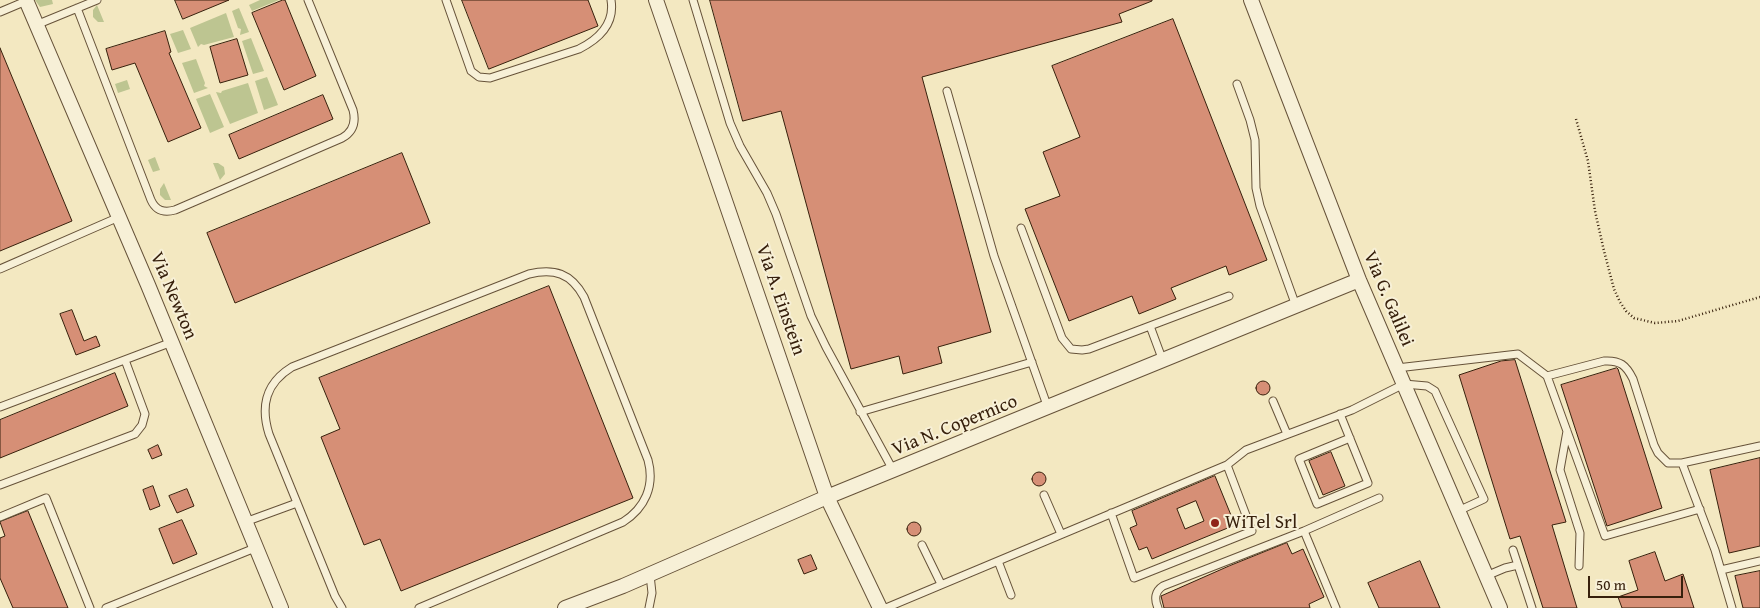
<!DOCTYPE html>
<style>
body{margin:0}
#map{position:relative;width:1760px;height:608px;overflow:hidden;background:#f3e8c1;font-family:"Gentium Book Plus",serif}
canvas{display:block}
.scale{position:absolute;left:1588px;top:576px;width:95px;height:22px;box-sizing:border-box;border:2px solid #37200c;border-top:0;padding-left:6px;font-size:15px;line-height:18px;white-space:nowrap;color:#37200c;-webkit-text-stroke:4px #f7f0d7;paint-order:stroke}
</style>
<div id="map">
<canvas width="1760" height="608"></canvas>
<div class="scale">50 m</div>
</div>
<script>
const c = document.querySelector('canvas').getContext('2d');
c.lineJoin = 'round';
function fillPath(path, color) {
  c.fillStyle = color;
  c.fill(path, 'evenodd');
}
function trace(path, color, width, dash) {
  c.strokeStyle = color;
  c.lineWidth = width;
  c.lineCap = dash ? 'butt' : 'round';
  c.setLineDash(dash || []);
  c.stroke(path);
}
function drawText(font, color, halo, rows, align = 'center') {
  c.font = font + ' "Gentium Book Plus",serif';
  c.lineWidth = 4;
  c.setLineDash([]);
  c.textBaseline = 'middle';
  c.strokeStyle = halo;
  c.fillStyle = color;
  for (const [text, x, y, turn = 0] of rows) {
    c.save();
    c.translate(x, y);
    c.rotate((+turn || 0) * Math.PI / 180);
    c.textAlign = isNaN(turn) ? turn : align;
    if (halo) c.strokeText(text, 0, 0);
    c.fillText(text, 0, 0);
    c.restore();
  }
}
fillPath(new Path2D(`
 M35 0H52L53 4 40 7Z
 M260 0H279L252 11 249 5Z
 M97 5 104 22H98L93 17V10Z
 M239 8 249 32 240 35 241 29 238 28 232 11Z
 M226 13 234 37 204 45 201 44 198 47 190 28Z
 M183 30 191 49 178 53 170 34Z
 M251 38 264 71 253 74 242 41Z
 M196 59 205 83 204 86 208 88 194 93 182 63Z
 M267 77 278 105 264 110 255 81Z
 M127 80 130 89 118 93 115 84Z
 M248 83 258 113 230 124 216 92 221 93 222 91Z
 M210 94 224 127 210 133 196 99Z
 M155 157 160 170 153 172 148 160Z
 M213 163H218L224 167 225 174 220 180Z
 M164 183 171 200H165L160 195V189Z`), '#bdc591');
const building = new Path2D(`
 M175 0H229L183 19Z
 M283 0H285L316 76 284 90 252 13Z
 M462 0H588L598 26 489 69Z
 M710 0H1152V1L1119 14 1122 22 922 77 991 332 938 347 942 363 903 374 899 356 851 369 781 111 743 121Z
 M1173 19 1267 260 1229 275 1226 266 1171 288 1176 299 1139 314 1132 296 1069 321 1025 209 1060 196 1043 152 1080 137 1052 66Z
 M165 31 171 52 169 53 201 128 168 142 135 63 112 70 106 49Z
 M237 39 248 75 220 83 210 47Z
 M0 48 72 221 0 251Z
 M323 95 333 119 239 159 229 135Z
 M402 153 430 223 235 303 207 233Z
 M549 286 633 498 401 591 380 539 364 545 321 437 340 429 319 378Z
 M72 310 84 341 96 336 100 346 76 355 60 314Z
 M1515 360 1566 522 1552 525 1577 608H1543L1520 536 1510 539 1459 375 1501 361Z
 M1617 368 1618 369 1662 508 1607 526 1561 385Z
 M115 373 128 406 0 458V420Z
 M1256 388a7 7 0 1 1 14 0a7 7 0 1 1-14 0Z
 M158 445 162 455 152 459 148 450Z
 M1331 452 1345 486 1323 495 1309 461Z
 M1760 458V546L1729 553 1710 470Z
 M1032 479a7 7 0 1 1 14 0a7 7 0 1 1-14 0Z
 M1215 476 1235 525 1152 559 1147 547 1139 550 1130 528 1137 525 1132 511ZM1196 501 1204 521 1185 529 1177 509Z
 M153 486 160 506 150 510 143 490Z
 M187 489 194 506 177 513 169 496Z
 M28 511 68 608H13L0 578V538L5 536 0 522Z
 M182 520 197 554 173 564 159 529Z
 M907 529a7 7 0 1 1 14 0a7 7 0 1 1-14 0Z
 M1287 543 1292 554 1303 549 1324 597 1309 604 1310 608H1164L1161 596 1229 566Z
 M1655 552 1665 581 1683 574 1694 608H1622L1618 597 1638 590 1629 561Z
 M811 555 817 569 804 574 798 560Z
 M1420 561 1440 608H1379L1368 583Z
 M1760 571V608H1743L1735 576Z`);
fillPath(building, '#d68f76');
trace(building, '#37200c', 1);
const lane = new Path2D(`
 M446 0 471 71 479 77 490 78 579 49C599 39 615 24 611 0
 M693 0 730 123 740 146 767 193 776 214 811 316 826 347 893 470
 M77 8 151 200C156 211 164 213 175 210L342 138C353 132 356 122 353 110L308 0
 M0 12 26 1
 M36 25 97 0
 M1237 84 1250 120 1255 140 1256 188 1260 206 1296 306
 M947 91 994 256 1048 408
 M1021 228 1062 338 1071 349 1082 350 1089 349 1229 296
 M0 269 119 217
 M1150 326 1163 361
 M1397 368 1518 354 1547 376 1604 361C1620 360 1626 365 1633 379L1654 445 1658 453 1668 463H1682L1760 446
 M1547 376 1605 536 1700 509
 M1273 401 1287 434
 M0 407 172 342
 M860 412 1032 362
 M1340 414 1368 483 1317 504 1299 459 1350 438
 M1567 431 1560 470 1580 533 1579 566
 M1682 463 1715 550 1732 608
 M0 485 135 434 142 425 145 414 125 360
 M1044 495 1061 534
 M1111 513 1134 578 1252 531 1227 465
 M0 517 46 498 90 608
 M245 522 297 503
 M1304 531 1336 608
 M922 545 941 584
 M1513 550 1532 608
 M998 561 1011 595
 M1721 570 1760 561
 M1486 576 1505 568 1518 565
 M106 608 255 548
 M342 608 335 596 269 434C260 405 266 383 292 367L529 274C554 268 571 273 584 297L648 460C655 486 645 508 623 522L419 608
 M649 608 652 593 650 575
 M886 608 1227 465 1246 450 1352 410 1404 384 1427 386 1435 391 1484 499 1458 511
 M1158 608C1154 599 1155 591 1163 586L1304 531 1379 498`);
const street = new Path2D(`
 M26 0 148 285 281 608
 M656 0 827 497 880 608
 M1251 0 1359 280 1500 608
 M565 608 623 586 827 497 1359 280`);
trace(lane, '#665239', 9);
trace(street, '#665239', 16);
trace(new Path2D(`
 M1576 119 1588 161 1595 211 1604 251 1614 289 1620 302 1626 311 1634 318 1655 323 1678 321 1760 297`), '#37200c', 2.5, [1, 2.5]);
trace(lane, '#f7f0d7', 7);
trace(street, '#f7f0d7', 14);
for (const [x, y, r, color] of [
 [1215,523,5,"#8f2418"]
]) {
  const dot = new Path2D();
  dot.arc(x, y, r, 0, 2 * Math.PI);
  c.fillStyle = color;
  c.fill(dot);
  trace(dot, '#f7f0d7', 2);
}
drawText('19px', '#37200c', '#f7f0d7', [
 ["Via Newton",173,296,67],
 ["Via G. Galilei",1388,299,67],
 ["Via A. Einstein",780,300,71],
 ["Via N. Copernico",955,426,-22]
]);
drawText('19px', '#37200c', '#f7f0d7', [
 ["WiTel Srl",1225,523]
], 'left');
</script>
